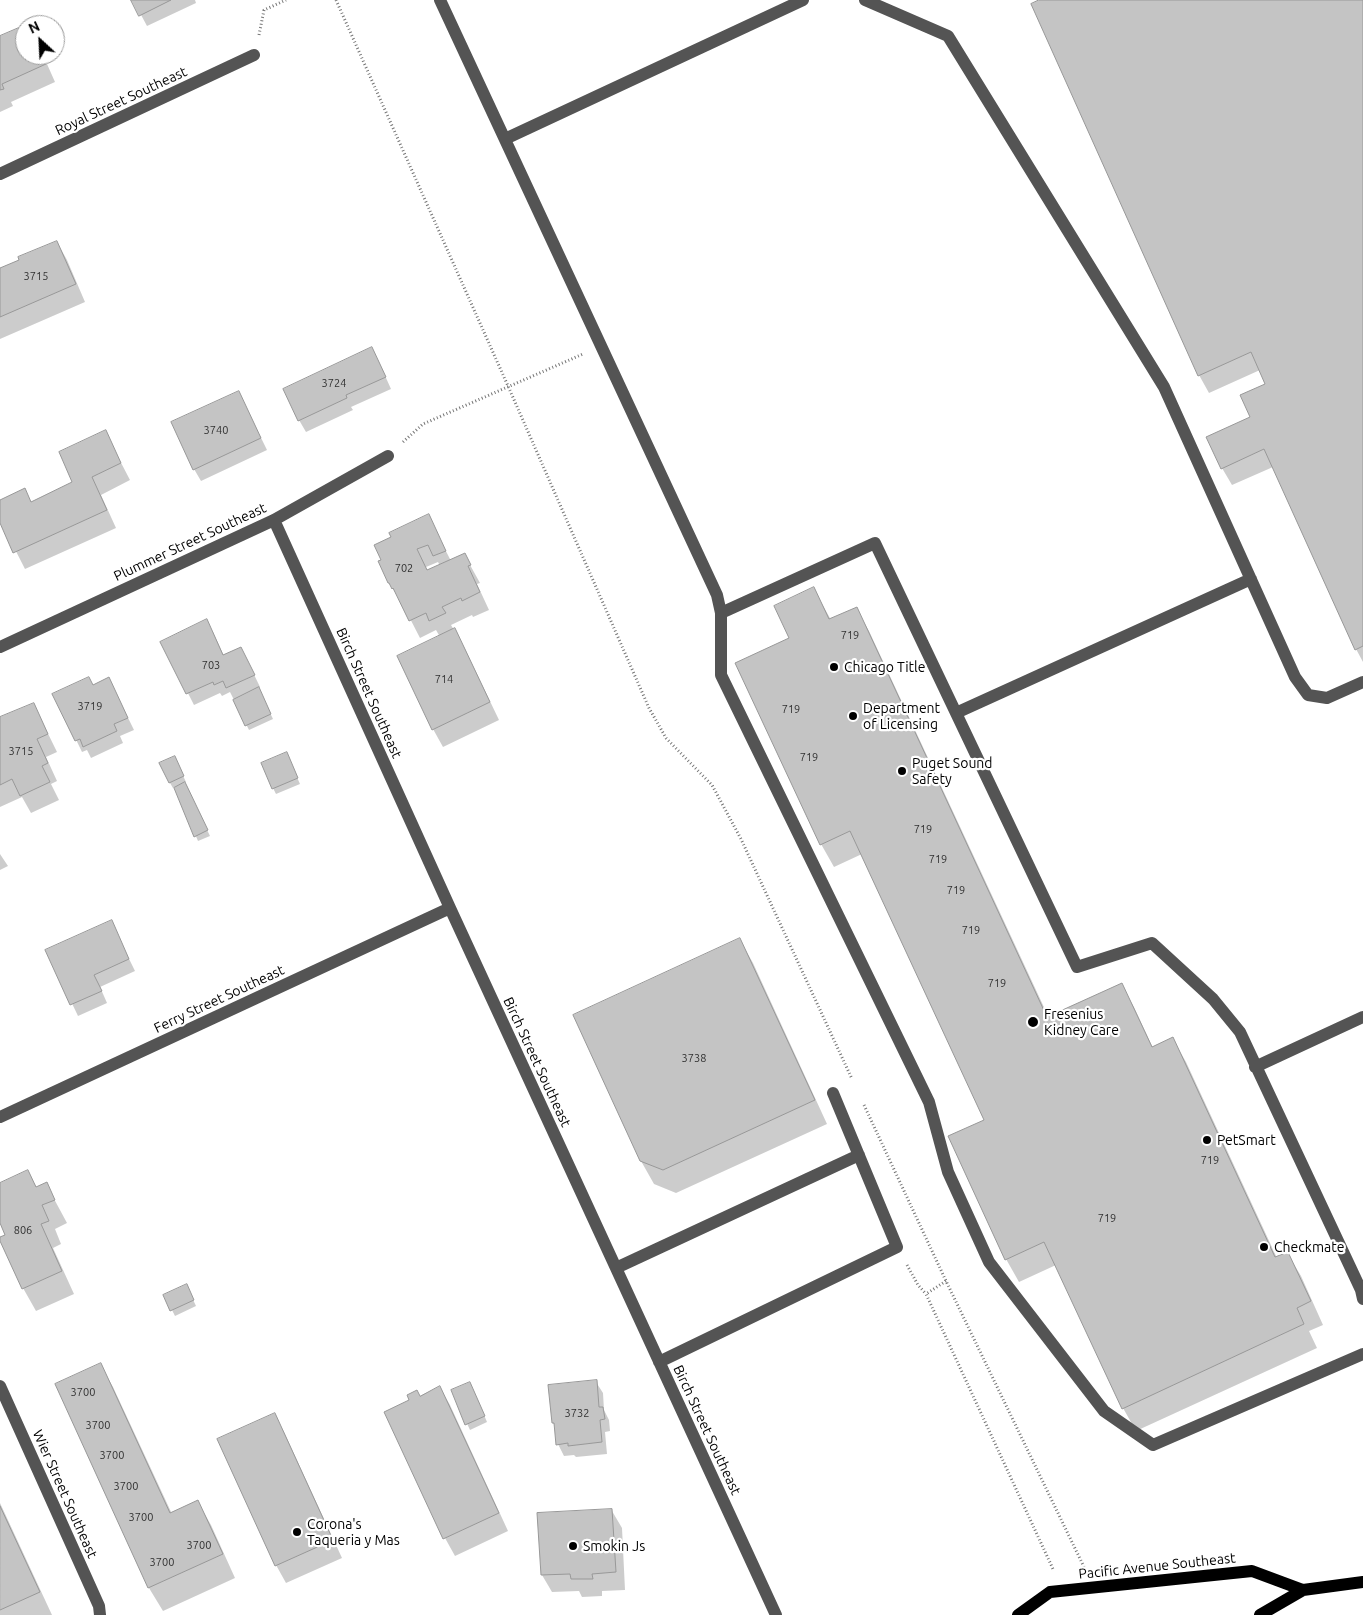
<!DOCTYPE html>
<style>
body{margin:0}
#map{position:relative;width:1363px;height:1615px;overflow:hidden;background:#fff;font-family:Ubuntu,sans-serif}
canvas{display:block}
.north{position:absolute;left:15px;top:15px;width:50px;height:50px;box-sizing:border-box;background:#fff;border:1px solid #999;border-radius:50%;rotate:335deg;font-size:14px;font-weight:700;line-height:20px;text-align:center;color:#000}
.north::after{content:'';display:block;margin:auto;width:18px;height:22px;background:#000;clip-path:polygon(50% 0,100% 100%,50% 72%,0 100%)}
</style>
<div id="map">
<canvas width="1363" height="1615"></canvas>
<div class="north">N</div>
</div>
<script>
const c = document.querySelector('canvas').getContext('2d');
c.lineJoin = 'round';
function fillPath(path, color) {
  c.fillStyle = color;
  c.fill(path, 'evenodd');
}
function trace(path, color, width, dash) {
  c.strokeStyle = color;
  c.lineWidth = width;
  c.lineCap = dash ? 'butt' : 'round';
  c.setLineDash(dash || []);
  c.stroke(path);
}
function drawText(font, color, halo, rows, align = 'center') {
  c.font = font + ' Ubuntu,sans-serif';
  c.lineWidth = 4.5;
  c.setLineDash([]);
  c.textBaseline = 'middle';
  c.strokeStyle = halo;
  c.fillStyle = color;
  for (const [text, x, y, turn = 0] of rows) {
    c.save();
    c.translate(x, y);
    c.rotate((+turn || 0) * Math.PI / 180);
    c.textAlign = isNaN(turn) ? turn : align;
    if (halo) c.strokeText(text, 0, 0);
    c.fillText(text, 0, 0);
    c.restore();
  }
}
fillPath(new Path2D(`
 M133 0H195L196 3 147 26Z
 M1042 0H1363V662L1356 649 1273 467 1232 485 1222 468 1251 417 1267 385 1260 370 1209 393 1199 375Z
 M25 26V55H43L55 82 11 102 13 106 0 112V38Z
 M57 242 67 260 85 302 0 339V269Z
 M378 360 391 389 351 407 353 410 306 432 299 420Z
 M239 393 267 450 201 481 194 469Z
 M105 432 130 480 101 495 116 528 25 569 0 520V501L24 490 32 503 74 483Z
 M428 516 451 561 464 554 480 583 477 584 489 610 473 617 472 615 451 625 464 647 499 720 443 747 433 729 440 637 436 630 420 638 402 603 389 583 382 560 393 538ZM438 562 440 566 428 571 426 567Z
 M814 589 831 620 856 608 869 631 1049 1018 1121 984 1134 1007 1153 1048 1173 1039 1186 1062 1277 1258 1287 1253 1301 1276 1323 1325 1309 1331 1317 1348 1136 1431 1123 1408 1056 1265 1019 1282 1006 1259 985 1120 862 854 834 867 821 844 791 639Z
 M213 632 224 656 247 660 260 687 258 688 273 719 249 730 230 692 222 696 220 693 194 705 162 642Z
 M109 679 134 730 120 736 123 743 91 758 87 750 82 752 54 694 93 686Z
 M34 705 57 752 46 757 57 781 51 784 59 800 31 813 22 797 0 807V719Z
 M289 759 300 784 276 794 273 788Z
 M161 763H177L186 782H184L210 836 198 841 175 787 173 788 170 783Z
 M0 854 8 866 0 870Z
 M111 922 135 971 100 987 107 1003 78 1016 47 951Z
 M740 940 753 963 827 1124 676 1193 654 1184 641 1161Z
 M28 1172 37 1188 46 1184 67 1223 55 1229 61 1244 53 1248 74 1294 36 1311 23 1288 0 1220V1184Z
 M189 1291 196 1306 175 1316 172 1310Z
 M100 1364 113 1387 172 1514 198 1502 211 1525 235 1578 163 1611 149 1588 56 1384Z
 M596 1382 603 1393 604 1410 609 1420 610 1431 605 1432 607 1454 576 1457 574 1455 564 1456 558 1444 556 1428 553 1423 549 1386Z
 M440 1388 450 1405 508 1531 455 1556 445 1538 386 1412Z
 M473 1389 487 1422 470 1430 452 1391Z
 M274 1415 284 1432 342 1558 286 1583 276 1565Z
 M0 1503 52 1615H0Z
 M612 1511 622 1528 625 1590 602 1591V1596L582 1597 579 1591 552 1592 542 1575Z`), '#0003');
const building = new Path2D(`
 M131 0H171L139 16Z
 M1039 0H1363V646L1355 650 1264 449 1221 469 1206 437 1250 417 1240 395 1265 384 1251 352 1198 376 1031 4Z
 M28 24 29 25H25V55H42L46 64 2 84 4 89 0 90V36Z
 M57 241 76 284 0 317V268L19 260 18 257Z
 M372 347 386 377 346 395 347 398 298 421 283 389Z
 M239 391 261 438 193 470 171 422Z
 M106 430 121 463 92 477 107 510 13 553 0 523V500L25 488 31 502 72 482 59 452Z
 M429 514 446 551 433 556 428 545 417 549 427 570 465 553 471 565 468 566 480 592 462 601 461 598 442 607 446 613 429 621 426 613 409 621 393 588 392 589 389 583H388L378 561 381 560 374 545 391 537 389 533Z
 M814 587 829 619 857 607 1047 1017 1122 983 1152 1047 1173 1037 1275 1257 1288 1252 1311 1301 1297 1308 1304 1324 1122 1409 1044 1242 1005 1260 948 1136 984 1120 850 831 820 845 735 663 789 638 774 606Z
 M207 619 223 655 241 647 255 675 226 688 223 681 214 685 213 682 186 694 160 642Z
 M455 628 490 702 432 730 397 656Z
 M89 677 93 685 109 677 128 718 114 724 117 731 83 747 80 739 75 741 52 694Z
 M259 687 271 714 245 726 233 700Z
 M34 703 48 734 37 739 48 763 42 766 50 782 20 796 12 779 0 785V717Z
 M287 752 298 778 272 789 261 763Z
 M175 756 184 776 169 783 159 763Z
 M185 782 208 830 194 837 174 788Z
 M112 920 129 959 94 975 102 991 70 1005 45 950Z
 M740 938 815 1100 663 1170 640 1161 573 1015Z
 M28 1170 36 1187 47 1182 55 1200 42 1205 49 1221 41 1224 62 1271 22 1289 0 1241V1237L5 1235 0 1223V1183Z
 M187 1284 194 1300 170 1311 163 1295Z
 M101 1363 170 1513 198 1500 223 1554 148 1588 55 1384Z
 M597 1380 599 1407H603L605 1419 600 1420 602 1442 568 1446V1443L556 1445 554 1423H552L548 1385Z
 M470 1382 485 1416 465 1425 451 1390Z
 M440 1386 499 1513 443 1539 384 1412 409 1400 407 1395 417 1390 420 1396Z
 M275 1413 333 1540 275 1566 217 1439Z
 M0 1506 40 1592 0 1610Z
 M612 1509 616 1572 592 1574 593 1579H571L570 1574 541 1575 537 1513Z`);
fillPath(building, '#c4c4c4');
trace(building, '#989898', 1);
trace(new Path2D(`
 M336 0 508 386 649 708 666 738 712 785 741 839 852 1079
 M259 35 264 10 286 0
 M403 442 423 424 583 354
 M864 1105 946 1281 1084 1567
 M907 1265 918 1285 926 1294
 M946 1281 926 1294 1053 1569`), '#767676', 3, [1, 2.5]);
trace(new Path2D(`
 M440 0 717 595 721 613V675L929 1102 948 1172 989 1262 1104 1411 1153 1445 1363 1354
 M865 0 948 36 1164 387 1295 677 1308 695 1327 698 1363 682
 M505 139 803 0
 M0 174 254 55
 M274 520 450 908 776 1615
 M721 613 875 543 1077 967 1152 943 1213 999 1240 1032 1361 1290 1363 1299
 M0 647 274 520 388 456
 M956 713 1251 579
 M1255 1067 1363 1017
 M0 1117 450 908
 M616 1268 859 1155
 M659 1362 897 1247 833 1093
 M0 1386 99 1606 100 1615`), '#545454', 12);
trace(new Path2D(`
 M1018 1615 1050 1592 1252 1571 1303 1590
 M1260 1615 1303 1590 1363 1582`), '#000', 12);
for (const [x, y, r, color] of [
 [834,667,5,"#000"],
 [853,716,5,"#000"],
 [902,771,5,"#000"],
 [1033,1022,6,"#000"],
 [1207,1140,5,"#000"],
 [1264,1247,5,"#000"],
 [297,1532,5,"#000"],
 [573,1546,5,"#000"]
]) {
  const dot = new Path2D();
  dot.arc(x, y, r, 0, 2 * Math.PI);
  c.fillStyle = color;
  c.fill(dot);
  trace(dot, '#fff', 2);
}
drawText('11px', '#313131', null, [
 ["3715",36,276],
 ["3724",334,383],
 ["3740",216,430],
 ["702",404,568],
 ["719",850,635],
 ["703",211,665],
 ["714",444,679],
 ["3719",90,706],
 ["719",791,709],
 ["3715",21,751],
 ["719",809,757],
 ["719",923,829],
 ["719",938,859],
 ["719",956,890],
 ["719",971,930],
 ["719",997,983],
 ["3738",694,1058],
 ["719",1210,1160],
 ["719",1107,1218],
 ["806",23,1230],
 ["3700",83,1392],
 ["3732",577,1413],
 ["3700",98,1425],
 ["3700",112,1455],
 ["3700",126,1486],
 ["3700",141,1517],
 ["3700",199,1545],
 ["3700",162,1562]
]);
drawText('14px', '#000', '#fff', [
 ["Royal Street Southeast",121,101,-25],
 ["Plummer Street Southeast",190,542,-25],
 ["Birch Street Southeast",369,693,66],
 ["Ferry Street Southeast",219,999,-25],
 ["Birch Street Southeast",537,1062,65],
 ["Birch Street Southeast",707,1430,65],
 ["Wier Street Southeast",65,1494,66],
 ["Pacific Avenue Southeast",1157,1566,-6]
]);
drawText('14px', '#000', '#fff', [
 ["Chicago Title",844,667],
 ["Department",863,708],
 ["of Licensing",863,724],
 ["Puget Sound",912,763],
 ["Safety",912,779],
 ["Fresenius",1044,1014],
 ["Kidney Care",1044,1030],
 ["PetSmart",1217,1140],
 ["Checkmate",1274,1247],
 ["Corona's",307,1524],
 ["Taqueria y Mas",307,1540],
 ["Smokin Js",583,1546]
], 'left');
</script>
